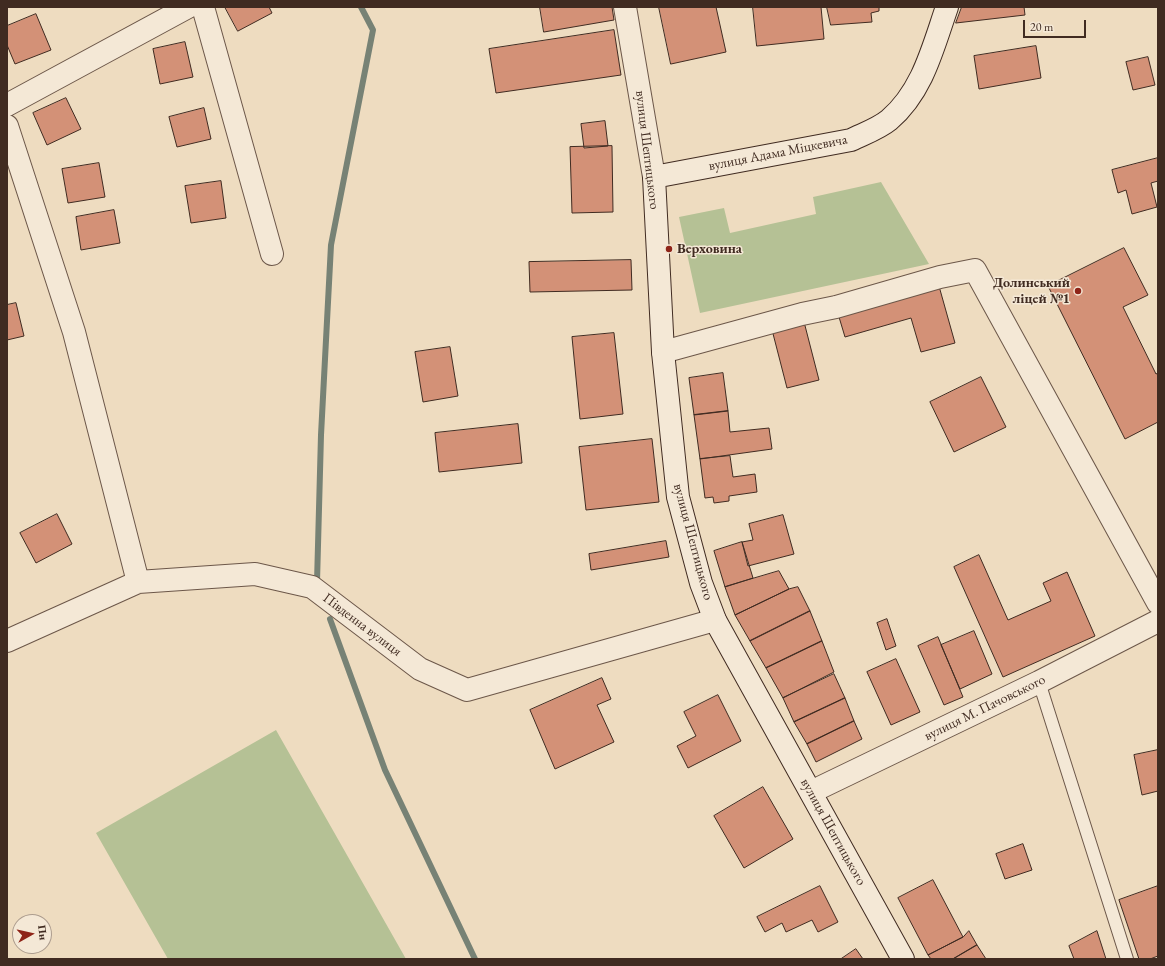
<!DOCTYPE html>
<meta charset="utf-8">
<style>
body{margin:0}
#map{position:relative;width:1165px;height:966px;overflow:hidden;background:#eedcc0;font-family:"EB Garamond",serif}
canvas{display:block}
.frame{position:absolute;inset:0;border:8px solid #402b21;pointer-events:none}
.north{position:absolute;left:12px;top:914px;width:40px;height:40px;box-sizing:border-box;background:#f4e8d6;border:1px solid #ac9c8e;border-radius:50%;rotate:82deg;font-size:11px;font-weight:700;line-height:16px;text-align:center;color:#402b21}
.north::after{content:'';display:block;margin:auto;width:14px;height:18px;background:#8f2418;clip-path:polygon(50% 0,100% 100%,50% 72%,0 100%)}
.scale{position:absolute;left:1023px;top:20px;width:63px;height:18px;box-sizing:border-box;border:2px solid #402b21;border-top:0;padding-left:5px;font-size:12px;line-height:14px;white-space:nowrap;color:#402b21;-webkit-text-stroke:3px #f4e8d6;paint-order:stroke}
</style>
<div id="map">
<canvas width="1165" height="966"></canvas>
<div class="frame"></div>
<div class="north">Пн</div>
<div class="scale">20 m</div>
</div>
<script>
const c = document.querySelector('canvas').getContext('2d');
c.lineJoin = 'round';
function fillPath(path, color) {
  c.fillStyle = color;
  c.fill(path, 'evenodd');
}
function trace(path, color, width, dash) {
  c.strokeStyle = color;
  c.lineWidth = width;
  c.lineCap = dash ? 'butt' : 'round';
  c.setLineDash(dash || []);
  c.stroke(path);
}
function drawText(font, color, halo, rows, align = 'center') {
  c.font = font + ' "EB Garamond",serif';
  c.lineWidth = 3;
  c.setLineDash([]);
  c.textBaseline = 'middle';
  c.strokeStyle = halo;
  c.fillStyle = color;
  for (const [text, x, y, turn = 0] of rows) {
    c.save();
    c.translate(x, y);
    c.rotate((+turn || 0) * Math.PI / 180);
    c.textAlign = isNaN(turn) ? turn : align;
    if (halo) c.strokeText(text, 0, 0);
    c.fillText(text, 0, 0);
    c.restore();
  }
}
fillPath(new Path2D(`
 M881 182 929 264 700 313 679 217 724 208 730 233 816 214 813 197Z
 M276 730 406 959H168L96 833Z`), '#b5c195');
trace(new Path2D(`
 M317 582 321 435 331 245 373 30 361 7
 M330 619 385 770 475 959`), '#778275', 6);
const building = new Path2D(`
 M225 7H269L272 13 238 31Z
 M540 7H612L614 20 544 32Z
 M659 7H716L726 52 671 64Z
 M753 7H821L824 39 757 46Z
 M827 7H879V11L871 13 872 22 831 25Z
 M962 7H1024L1025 15 956 23Z
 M36 14 51 50 15 64 7 45V26Z
 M614 30 621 75 496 93 489 49Z
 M185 42 193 77 160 84 153 49Z
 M1036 46 1041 78 979 89 974 56Z
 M1148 57 1155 85 1133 90 1126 62Z
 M66 98 81 129 47 145 33 113Z
 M204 108 211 139 177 147 169 117Z
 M605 121 608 146 584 148 581 124Z
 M612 146 613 212 572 213 570 147Z
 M1158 158V181L1151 183 1157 207 1132 214 1126 190 1118 193 1112 170Z
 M99 163 105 197 68 203 62 169Z
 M221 181 226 218 191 223 185 186Z
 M114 210 120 243 81 250 76 217Z
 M1124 248 1148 295 1123 307 1156 374 1158 373V422L1125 439 1048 286Z
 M631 260 632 290 530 292 529 262Z
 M937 279 955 343 921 352 911 318 845 337 836 307Z
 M16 303 24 336 7 340V305Z
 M802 314 819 380 787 388 770 322Z
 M614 333 623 414 580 419 572 337Z
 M450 347 458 396 423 402 415 352Z
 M723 373 728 411 694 415 689 378Z
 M981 377 1006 427 954 452 930 402Z
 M728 411 730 432 769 428 772 449 700 459 694 415Z
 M518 424 522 463 439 472 435 433Z
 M652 439 659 502 586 510 579 447Z
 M730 456 733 477 755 474 757 492 729 496V501L714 503 713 497 705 498 700 459Z
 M57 514 72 544 36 563 20 533Z
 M783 515 794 554 748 566 742 542 753 540 749 524Z
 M666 541 669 557 591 570 589 554Z
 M742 542 753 578 725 587 714 551Z
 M979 555 1008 620 1051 601 1043 583 1067 572 1095 636 1003 677 954 567Z
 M779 571 789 589 735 615 725 587Z
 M798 587 810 611 750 641 735 615 789 589Z
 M810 611 822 641 766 668 750 641Z
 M887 619 896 646 886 650 877 623Z
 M974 631 992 674 960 689 941 645Z
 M938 637 963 697 944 705 918 646Z
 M822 641 834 672 783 698 766 668Z
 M896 659 920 712 891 725 867 672Z
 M834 674 845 698 794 722 783 698Z
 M602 678 611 699 597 705 614 742 555 769 530 710Z
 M718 695 741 741 688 768 677 746 696 736 684 712Z
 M845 698 854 721 807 744 794 722Z
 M854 721 862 739 816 762 807 744Z
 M1158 750V791L1142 795 1134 755Z
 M763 787 793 839 744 868 714 816Z
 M1023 844 1032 870 1005 879 996 854Z
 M933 880 963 937 928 955 898 898Z
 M820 886 838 922 818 932 812 920 786 932 782 923 765 932 757 917Z
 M1158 886V956L1150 959H1139L1119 900Z
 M969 931 977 945 953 959H931L928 955 963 937Z
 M1097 931 1106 959H1074L1069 946Z
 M977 945 986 959H953Z
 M856 949 863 959H841Z`);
fillPath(building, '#d39177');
trace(building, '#402b21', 1);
const lane = new Path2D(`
 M1039 682 1127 959`);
const street = new Path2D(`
 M203 7 272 254
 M625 7 654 177
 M7 105 188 7
 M7 126 74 332 138 582
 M663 352 802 314 836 307 940 277 975 270 1158 603
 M7 641 138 582 255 574 312 587 420 669 467 690 715 620
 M811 792 1039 682 1158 621`);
const secondary = new Path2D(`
 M903 959 715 620 701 583 678 497 663 352 654 177 851 140C863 134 878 129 889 120 923 91 933 47 947 7`);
trace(lane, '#6c5749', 14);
trace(street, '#6c5749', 24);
trace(secondary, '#402b21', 24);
trace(lane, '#f4e8d6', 12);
trace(street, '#f4e8d6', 22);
trace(secondary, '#f4e8d6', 22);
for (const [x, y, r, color] of [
 [669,249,4,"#8f2418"],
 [1078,291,4,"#8f2418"]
]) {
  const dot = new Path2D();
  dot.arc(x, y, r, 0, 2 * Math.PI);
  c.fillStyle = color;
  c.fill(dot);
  trace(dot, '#f4e8d6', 1.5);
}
drawText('14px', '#402b21', '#f4e8d6', [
 ["вулиця Шептицького",647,150,83],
 ["вулиця Адама Міцкевича",778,153,-11],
 ["вулиця Шептицького",693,542,75],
 ["Південна вулиця",362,625,37],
 ["вулиця М. Пачовського",985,708,-26],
 ["вулиця Шептицького",833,832,61]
]);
drawText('bold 14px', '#402b21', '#f4e8d6', [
 ["Верховина",677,249],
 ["Долинський",1070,283,"right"],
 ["ліцей №1",1070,299,"right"]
], 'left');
</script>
